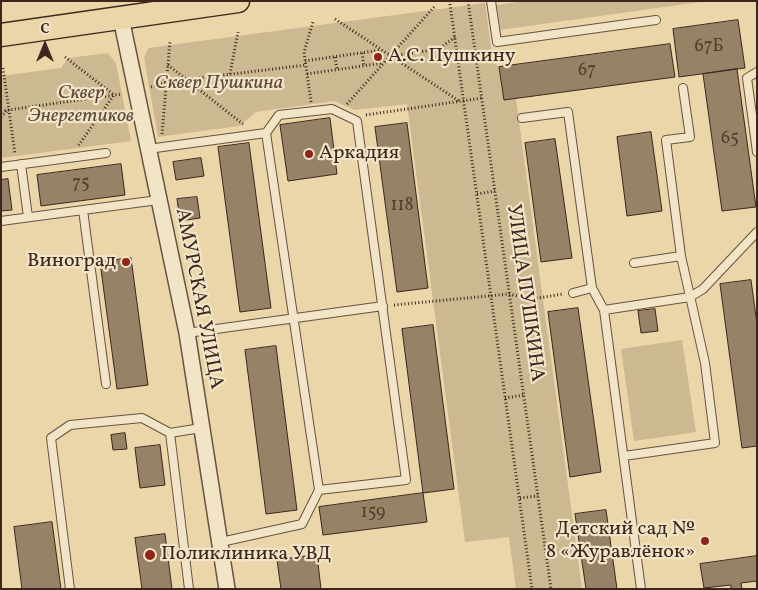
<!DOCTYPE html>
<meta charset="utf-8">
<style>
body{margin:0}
#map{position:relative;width:758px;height:590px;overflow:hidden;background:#ead6a9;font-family:Vollkorn,serif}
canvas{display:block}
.frame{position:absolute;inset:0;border:2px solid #3c261e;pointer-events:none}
.north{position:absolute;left:20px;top:20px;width:50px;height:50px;-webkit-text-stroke:4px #f1e4c7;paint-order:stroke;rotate:0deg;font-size:14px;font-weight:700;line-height:20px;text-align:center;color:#3c261e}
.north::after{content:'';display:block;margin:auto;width:18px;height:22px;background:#3c261e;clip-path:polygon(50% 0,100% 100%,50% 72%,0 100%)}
</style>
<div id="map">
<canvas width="758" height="590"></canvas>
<div class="frame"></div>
<div class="north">С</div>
</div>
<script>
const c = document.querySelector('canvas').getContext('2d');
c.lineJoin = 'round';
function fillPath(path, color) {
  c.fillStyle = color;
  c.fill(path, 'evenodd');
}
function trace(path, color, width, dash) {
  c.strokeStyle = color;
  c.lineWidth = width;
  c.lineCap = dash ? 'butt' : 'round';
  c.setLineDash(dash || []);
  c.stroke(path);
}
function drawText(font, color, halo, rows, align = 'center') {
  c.font = font + ' Vollkorn,serif';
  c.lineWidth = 4.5;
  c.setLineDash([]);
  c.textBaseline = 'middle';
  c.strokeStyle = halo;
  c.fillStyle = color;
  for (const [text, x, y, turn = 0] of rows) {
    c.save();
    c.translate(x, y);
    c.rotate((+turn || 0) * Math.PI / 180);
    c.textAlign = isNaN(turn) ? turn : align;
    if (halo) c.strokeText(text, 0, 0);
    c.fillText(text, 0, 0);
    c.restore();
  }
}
fillPath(new Path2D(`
 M525 1H707L500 30 497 5Z
 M485 3 493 62 499 67 504 100 516 99 582 589H516L509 537 465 542 407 104 355 110 334 101 256 112 239 126 158 137 144 58 148 48Z
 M108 53 116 63 131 141 1 158V76L61 68 68 58Z
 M682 340 696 432 634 441 621 349Z`), '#ccb891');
const building = new Path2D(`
 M738 20 745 68 679 77 673 29Z
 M670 44 675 77 504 100 499 67Z
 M737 69 756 207 722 211 703 74Z
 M330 118 337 174 288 181 280 125Z
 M407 123 428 288 397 292 375 127Z
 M651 132 662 211 627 216 617 137Z
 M555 139 572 258 541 262 525 143Z
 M249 143 271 308 240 312 218 147Z
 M201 158 204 176 176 180 173 162Z
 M121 164 125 195 41 206 37 175Z
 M8 179 12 210 1 211V180Z
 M197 197 200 218 180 221 177 199Z
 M131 258 148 385 117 389 100 262Z
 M751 280 757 324V446L742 448 720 284Z
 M578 308 601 472 570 477 548 312Z
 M655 309 658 331 641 333 638 311Z
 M433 325 454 489 423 493 402 329Z
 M276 346 297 510 266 514 245 350Z
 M125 433 127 449 113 450 111 435Z
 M160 445 165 485 140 488 135 448Z
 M423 493 427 522 323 535 319 507Z
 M606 510 617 589H586L575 514Z
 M52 522 61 589H22L14 527Z
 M165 534 172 589H142L135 538Z
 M317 555 321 589H281L277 560Z
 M757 556V581L741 583 742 589H731V585L704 588 700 564Z`);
fillPath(building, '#968266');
trace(building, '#3c261e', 1);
const lane = new Path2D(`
 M491 1 497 42 656 20
 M757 72 747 78 757 152
 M522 118 568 112 592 288 604 310 641 589
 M148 149 266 133
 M21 164 28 217
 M1 167 106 153
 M83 210 106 384
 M1 221 158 200
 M634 263 681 256
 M573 293 592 288
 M604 310 690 297 703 289 757 232
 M187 333 383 306
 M170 433 189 589
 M624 456 715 443 705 363 681 256 666 140 690 137 683 88
 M221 542 302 524 319 490 406 480 357 121 332 109 279 115 266 133 319 490
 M70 589 51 438 70 425 142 418 170 433 201 428`);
const street = new Path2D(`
 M121 18 187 333 227 589`);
const primary = new Path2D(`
 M1 35 238 1`);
trace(lane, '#685241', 10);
trace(street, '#685241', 18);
trace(primary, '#3c261e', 25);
trace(new Path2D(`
 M468 1 551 589
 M450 4 532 589
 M335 19 459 101
 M455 37 439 49 457 55
 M362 53 364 66
 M391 56 439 49
 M65 57 114 95 78 146
 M335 57 337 69
 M305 61 381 50
 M168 65 244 125
 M3 68 15 154
 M230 74 238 32
 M307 74 383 63
 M151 87 167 82 306 65
 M311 102 304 52 313 22
 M347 104 435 6
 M1 111 122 94
 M366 115 482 98
 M1 117 8 110
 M162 134 170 41
 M477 194 495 191
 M394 305 509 294 532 299 563 294
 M505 398 524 395
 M520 498 538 496`), '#3c261e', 3, [1, 2.5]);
trace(lane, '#f1e4c7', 8);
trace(street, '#f1e4c7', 15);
trace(primary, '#ead6a9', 22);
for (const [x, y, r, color] of [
 [378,57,5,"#8f2418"],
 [309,154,5,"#8f2418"],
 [126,262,5,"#8f2418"],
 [705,541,5,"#8f2418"],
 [150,555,6,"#8f2418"]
]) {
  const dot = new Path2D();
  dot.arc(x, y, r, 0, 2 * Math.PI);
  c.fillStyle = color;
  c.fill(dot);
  trace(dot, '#f1e4c7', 2);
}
drawText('18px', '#523d30', null, [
 ["67Б",709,48],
 ["67",587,72],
 ["65",730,140],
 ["75",81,185],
 ["118",402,207],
 ["159",373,514]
]);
drawText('20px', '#3c261e', '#f1e4c7', [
 ["А.С. Пушкину",388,57],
 ["Аркадия",319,154],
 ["Виноград",116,262,"right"],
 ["Детский сад №",695,530,"right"],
 ["8 «Журавлёнок»",695,553,"right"],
 ["Поликлиника УВД",161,555]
], 'left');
drawText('italic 20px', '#604a3b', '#f1e4c7', [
 ["Сквер Пушкина",219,84],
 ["Сквер",81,94],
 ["Энергетиков",81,117]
]);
drawText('20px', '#3c261e', '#f1e4c7', [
 ["УЛИЦА ПУШКИНА",524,293,82],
 ["АМУРСКАЯ УЛИЦА",198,299,79]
]);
</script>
